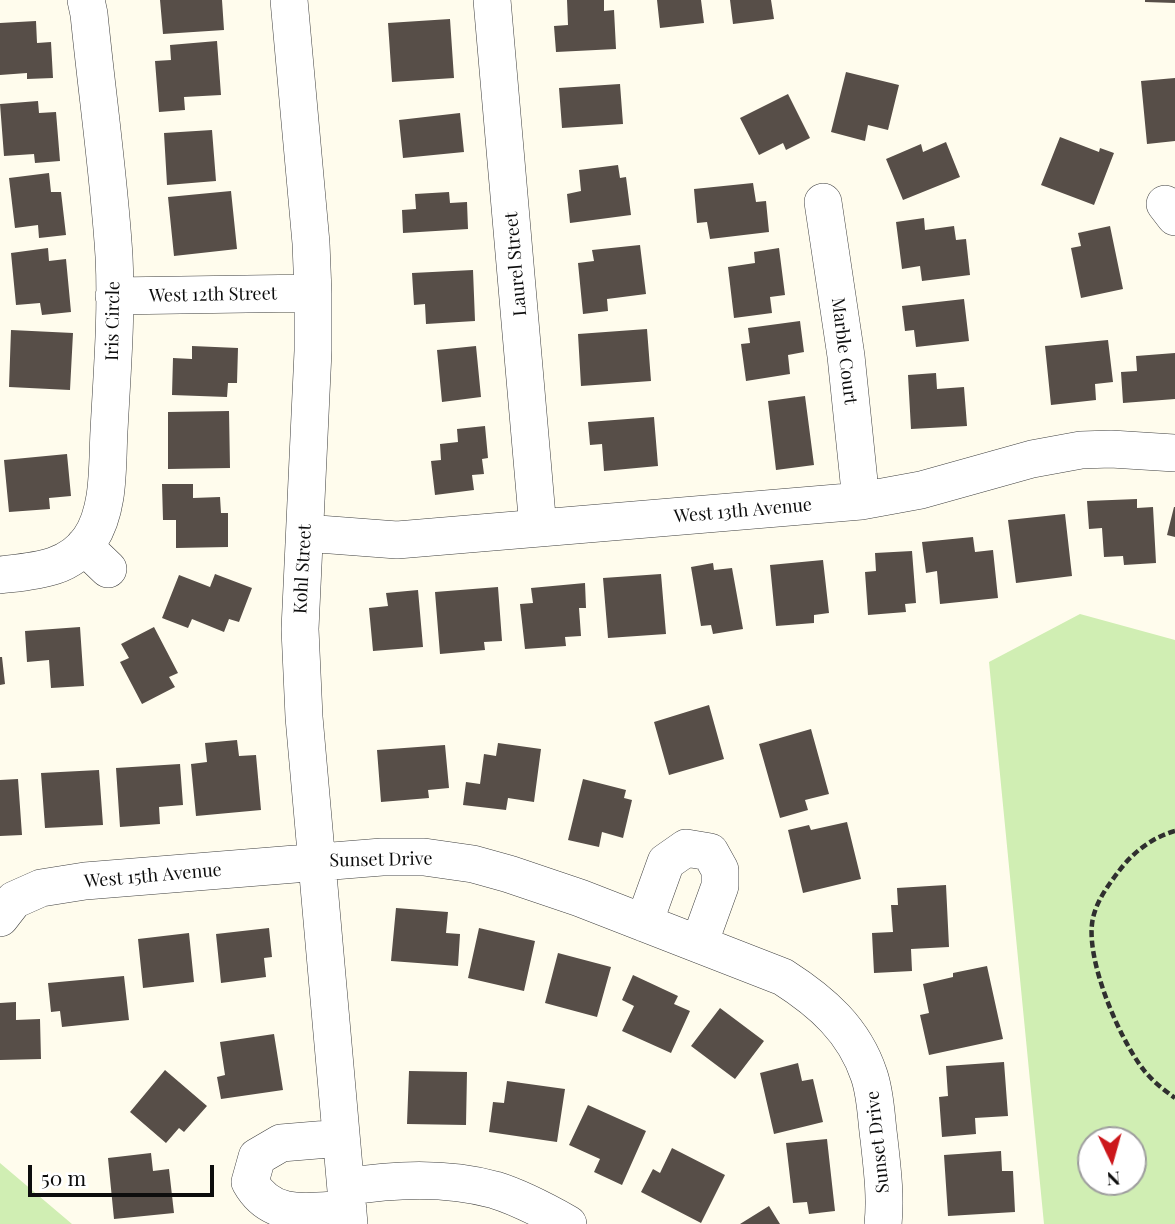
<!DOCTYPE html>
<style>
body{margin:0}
#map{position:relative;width:1175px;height:1224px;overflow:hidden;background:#fffced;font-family:"Playfair Display",serif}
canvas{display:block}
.north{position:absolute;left:1077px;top:1126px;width:70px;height:70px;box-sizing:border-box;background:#fff;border:2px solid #9e9e9e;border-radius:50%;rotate:175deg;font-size:19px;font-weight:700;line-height:28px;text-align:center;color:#0d0d0d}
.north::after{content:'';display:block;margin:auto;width:24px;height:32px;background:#cc171b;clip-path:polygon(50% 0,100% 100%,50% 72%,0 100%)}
.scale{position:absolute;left:28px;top:1165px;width:186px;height:32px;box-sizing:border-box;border:4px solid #0d0d0d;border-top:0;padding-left:9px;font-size:21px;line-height:24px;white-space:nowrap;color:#0d0d0d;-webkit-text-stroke:5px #fff;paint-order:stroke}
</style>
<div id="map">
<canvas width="1175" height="1224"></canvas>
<div class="north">N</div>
<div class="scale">50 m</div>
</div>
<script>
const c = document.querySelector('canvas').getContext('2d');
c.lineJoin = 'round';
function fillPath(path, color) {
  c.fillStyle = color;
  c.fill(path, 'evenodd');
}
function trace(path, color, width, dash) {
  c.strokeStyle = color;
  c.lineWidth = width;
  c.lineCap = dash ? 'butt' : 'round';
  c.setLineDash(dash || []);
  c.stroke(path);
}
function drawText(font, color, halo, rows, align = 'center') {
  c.font = font + ' "Playfair Display",serif';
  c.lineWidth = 7;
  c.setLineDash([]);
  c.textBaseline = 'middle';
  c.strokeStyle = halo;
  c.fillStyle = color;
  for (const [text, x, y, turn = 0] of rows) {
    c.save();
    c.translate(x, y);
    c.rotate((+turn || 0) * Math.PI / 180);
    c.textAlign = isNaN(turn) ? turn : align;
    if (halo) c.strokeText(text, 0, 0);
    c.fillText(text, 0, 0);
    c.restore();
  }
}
fillPath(new Path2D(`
 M1080 614 1175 640V1224H1044L989 662ZM1133 1140V1182H1091V1140Z
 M0 1163 72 1224H0Z`), '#d0eeb3');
fillPath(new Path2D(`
 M160 0H222L224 30 163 34Z
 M567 0H604V11L614 10 616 49 556 52 554 26 568 25Z
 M657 0H701L704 23 660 28Z
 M730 0H771L774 19 733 24Z
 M1145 0H1175V3L1145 2Z
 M450 19 454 78 392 82 388 23Z
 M36 21 37 43 51 42 53 78 27 79V73L0 75V23Z
 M217 41 221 95 184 97 185 110 159 112 155 61 171 60 170 45Z
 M846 72 899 85 888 130 868 125 865 141 831 132Z
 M1175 78V141L1147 144 1141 81Z
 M620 84 623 124 562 128 559 88Z
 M788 94 810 138 786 150 783 143 759 155 740 118Z
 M38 101 39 113 56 112 60 161 35 163 34 154 4 156 0 104Z
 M460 113 464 152 403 158 399 120Z
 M212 130 216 181 167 185 164 133Z
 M1060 137 1099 152 1100 148 1114 153 1094 205 1041 185Z
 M946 142 960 177 903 200 886 159 921 144 923 152Z
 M618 165 620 178 626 177 631 215 570 223 567 194 581 191 579 170Z
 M49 173 51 192H61L66 235 39 238 38 225 15 228 9 178Z
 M753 183 756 202 766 201 769 232 710 239 707 222 697 223 694 189Z
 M231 191 237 249 174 256 168 197Z
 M449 192 450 203 467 202 468 229 403 233 402 210 416 209 415 194Z
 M924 218 925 230 954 226 956 240 966 239 970 275 922 281 920 266 902 269 896 222Z
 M1110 226 1123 289 1081 298 1071 248 1081 246 1078 233Z
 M640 245 646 294 607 299 608 311 583 314 578 263 594 261 592 250Z
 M48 248 49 261 66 259 71 312 42 315 40 303 16 305 11 253Z
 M779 248 785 295 770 297 772 313 734 318 728 267 755 263 754 252Z
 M473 270 475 321 426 324 425 304 414 305 412 273Z
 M964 299 969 341 916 347 914 330 905 331 902 306Z
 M800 321 804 352 788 355 790 374 746 381 741 344 750 343 748 328Z
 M647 329 651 381 581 386 578 334Z
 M11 330 73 333 70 390 9 387Z
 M1108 340 1113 382 1095 384 1096 400 1051 405 1045 346Z
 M192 346 238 348 237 383H228L227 397 172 395 173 358 192 359Z
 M476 346 481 397 442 402 437 350Z
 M1175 353V399L1123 403 1121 372 1137 371 1136 356Z
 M936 373 937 389 964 387 967 426 911 429 908 375Z
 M805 396 814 465 776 470 768 401Z
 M229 411 230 468 168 469V412Z
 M654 417 658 466 604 471 602 444 590 445 588 422Z
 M485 426 488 458 482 459 484 474 472 475 474 490 435 495 431 461 441 460 440 444 458 442 457 429Z
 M67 454 71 496 49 498 50 509 9 512 4 460Z
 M162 484H193V498L220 497 221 513H228V547L176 548V520H163Z
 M1137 499V508L1153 507 1156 563 1124 565 1123 556 1104 557 1102 528 1089 529 1087 501Z
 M1174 507H1175V537L1167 535Z
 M1065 514 1072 576 1016 583 1008 520Z
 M973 537 975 552 993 550 998 598 940 604 937 571 926 573 922 542Z
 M912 551 916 603 905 604 906 612 868 615 865 572 876 571 875 553Z
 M823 560 829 613 814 615V623L776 626 770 565Z
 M713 563 714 570 732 568 743 629 713 634 711 625 701 626 691 567Z
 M215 574 252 588 239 622 229 619 224 632 192 619 188 628 162 618 179 575 210 587Z
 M661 574 666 634 608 638 603 578Z
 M585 583 586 608H579L581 636 565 637 566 646 525 649 520 604 533 603 531 588Z
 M498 587 502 641 484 642 485 650 440 654 435 592Z
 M418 590 423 647 373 651 369 608 388 606 386 593Z
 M80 627 84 686 51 688 49 660 27 662 25 631Z
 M154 627 178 673 169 677 175 687 142 704 120 662 129 658 121 644Z
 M0 657H2L5 684 0 685Z
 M709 705 724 759 669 775 654 722Z
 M811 729 829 794 805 800 808 810 780 818 759 744Z
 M237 740 239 756 256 755 261 810 196 816 191 764 207 762 205 743Z
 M498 743 541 749 534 802 508 798 506 810 463 805 466 782 480 784 484 754 496 756Z
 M445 745 449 788 428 790 429 798 381 802 377 750Z
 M180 764 183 805 159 807 160 824 120 827 116 768Z
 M99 770 103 825 45 828 41 773Z
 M18 779 22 835 0 836V780Z
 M583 779 626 790 624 798 632 800 623 838 602 832 599 847 568 840Z
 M847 822 861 879 803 893 788 830 809 825 811 830Z
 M946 885 949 947 911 949 912 971 874 973 872 933 893 932 891 905H898L897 888Z
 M396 908 448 912 446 933 460 934 458 966 391 961Z
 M269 928 272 957 264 958 266 977 221 983 216 934Z
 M479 928 535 941 524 991 468 978Z
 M189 933 194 982 143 988 138 939Z
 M558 953 611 967 597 1017 545 1003Z
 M987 966 1003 1039 929 1055 920 1015 929 1013 923 984 953 977V973Z
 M633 975 678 996 674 1004 690 1011 671 1053 622 1031 634 1006 622 1000Z
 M124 976 129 1020 62 1027 60 1011 51 1012 48 983Z
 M16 1002V1020L40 1019 41 1059 0 1060V1003Z
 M720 1008 764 1041 735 1079 691 1046Z
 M274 1034 283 1090 221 1099 217 1077 225 1075 220 1042Z
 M1004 1062 1008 1116 975 1118 976 1134 942 1137 939 1097 948 1096 946 1066Z
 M798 1063 802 1081 813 1079 823 1122 774 1134 760 1073Z
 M165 1070 207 1106 184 1132 179 1128 166 1143 130 1112Z
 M409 1071 467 1072 466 1125 407 1124Z
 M507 1081 565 1089 557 1142 489 1132 493 1102 504 1103Z
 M588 1105 646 1131 622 1185 594 1172 600 1159 569 1145Z
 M827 1139 835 1211 809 1214 807 1202 793 1203 786 1143Z
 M672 1148 725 1175 701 1223 641 1192 653 1169 660 1173Z
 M1001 1151 1002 1171H1013L1015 1212 948 1216 944 1155Z
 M151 1153 153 1171 169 1169 174 1213 114 1219 108 1158Z
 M769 1206 780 1224H740Z`), '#574e48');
const minor = new Path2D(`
 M289 0 311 243 313 293V351L300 629 304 717 349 1224
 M492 0 538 528
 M823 202 846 356 861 501
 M1165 204 1175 217
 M114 296 313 293
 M305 533 397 540 861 501 921 490 1032 459 1081 450 1111 449 1175 453
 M84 546 108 569
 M0 575C34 571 69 570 90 539 110 509 107 466 109 431 112 373 117 314 114 256 109 176 97 94 89 14L86 0
 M0 918 14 900 41 888 85 881 382 857H424L473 864 509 874 580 898 783 977C822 1002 854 1030 869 1075 876 1095 876 1118 879 1139 882 1167 886 1196 883 1224
 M644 923 666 862 686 848 710 852 720 870V886L699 944
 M341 1138 281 1143 257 1157 250 1182C272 1221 309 1211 348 1209
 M346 1187C394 1179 448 1177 495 1190 521 1198 545 1211 568 1224`);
trace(minor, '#404040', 38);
trace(new Path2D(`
 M1175 831C1153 837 1133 852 1119 871 1109 884 1097 900 1093 918 1084 957 1119 1038 1143 1069 1151 1080 1164 1090 1175 1098`), '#2f2f2f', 4.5, [7, 3.5]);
trace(minor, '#fff', 37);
drawText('18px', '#0d0d0d', '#fff', [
 ["Laurel Street",516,264,-95],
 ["West 12th Street",213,295,-1],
 ["Iris Circle",113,321,-89],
 ["Marble Court",844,351,83],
 ["West 13th Avenue",743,511,-5],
 ["Kohl Street",303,569,-87],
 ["Sunset Drive",381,860,-1],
 ["West 15th Avenue",153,876,-5],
 ["Sunset Drive",878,1142,-96]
]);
</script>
